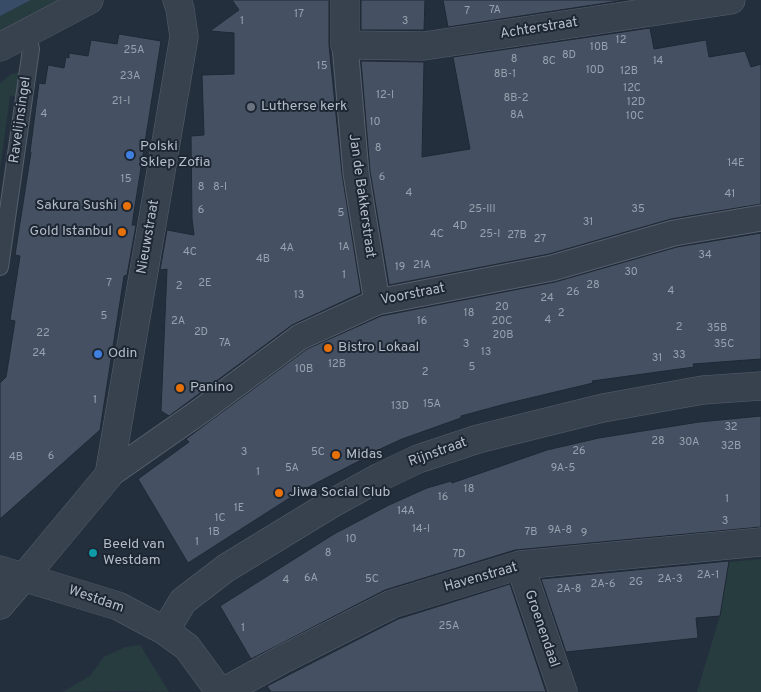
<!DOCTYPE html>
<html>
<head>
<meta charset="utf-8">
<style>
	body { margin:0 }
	canvas { display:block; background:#242f3e }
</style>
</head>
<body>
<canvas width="761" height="692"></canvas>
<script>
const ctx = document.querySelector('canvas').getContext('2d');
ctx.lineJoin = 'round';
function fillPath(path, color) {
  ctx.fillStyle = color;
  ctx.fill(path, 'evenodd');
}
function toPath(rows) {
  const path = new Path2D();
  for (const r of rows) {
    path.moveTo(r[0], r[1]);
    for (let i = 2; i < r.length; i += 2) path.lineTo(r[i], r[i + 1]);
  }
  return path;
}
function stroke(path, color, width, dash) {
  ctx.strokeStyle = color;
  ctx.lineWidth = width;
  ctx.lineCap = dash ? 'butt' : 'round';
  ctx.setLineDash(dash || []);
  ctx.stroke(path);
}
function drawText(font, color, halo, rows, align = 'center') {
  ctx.font = font + ' Overpass,sans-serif';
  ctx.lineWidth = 4;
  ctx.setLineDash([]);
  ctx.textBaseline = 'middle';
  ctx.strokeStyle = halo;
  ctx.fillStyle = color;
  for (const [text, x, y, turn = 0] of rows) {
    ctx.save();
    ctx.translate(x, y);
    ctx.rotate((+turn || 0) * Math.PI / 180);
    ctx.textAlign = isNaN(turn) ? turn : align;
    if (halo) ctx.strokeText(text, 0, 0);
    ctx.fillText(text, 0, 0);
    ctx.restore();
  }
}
fillPath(toPath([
	[31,0,58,0,0,30,0,16],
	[23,69,19,97,10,96,0,169,0,83,13,73,15,74],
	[761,559,761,692,697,692,720,616,729,562],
	[140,645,169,692,123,691,63,692,90,676,104,657,125,647]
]), '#263c3f');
fillPath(toPath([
	[0,0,31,0,0,16]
]), '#394c67');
const building = toPath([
	[232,0,329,0,329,45,342,174,361,293,292,325,169,416,161,411,167,269,160,270,167,230,194,235,192,219,191,136,204,135,202,75,234,74,234,33,210,31,239,10,232,0],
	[361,0,425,0,424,30,361,30,361,0],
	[443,0,626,0,448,27,443,0],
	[650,28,654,49,706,40,709,57,745,51,751,67,761,64,761,204,671,219,549,254,389,285,370,171,361,61,424,62,422,157,470,149,453,57,650,28],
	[119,34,161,41,132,225,136,225,127,275,124,276,100,430,0,519,0,383,6,377,15,321,10,320,20,256,15,255,31,152,30,152,39,83,45,84,48,65,64,68,66,57,69,58,69,53,88,56,91,40,117,44,119,34],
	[761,233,761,359,693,364,694,367,592,381,593,383,509,403,461,416,461,418,402,439,363,457,363,459,299,492,188,563,138,479,189,442,186,439,307,349,381,316,555,282,677,247,761,233],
	[761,416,761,527,515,550,385,590,251,659,220,606,334,534,389,505,427,488,451,481,452,483,547,450,599,438,699,422,761,416],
	[729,561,720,616,696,618,698,638,566,652,541,579,729,561],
	[510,584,546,692,271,692,267,686,398,619,510,584]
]);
fillPath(building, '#455162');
stroke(building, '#1f2835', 1);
const service = toPath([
	[0,267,31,49,27,32]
]);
const pedestrian = toPath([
	[345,45,356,173,377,302],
	[109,475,202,410,300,337,377,302,552,268,674,233,761,218]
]);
const minor = toPath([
	[345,0,345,45,424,46,731,0],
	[520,565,563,692],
	[24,577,109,475,184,37,180,9,177,0],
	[165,631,183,601,226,568,331,504,380,477,418,459,478,439,603,408,703,390,761,386],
	[223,692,283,659,392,604,520,565,761,542]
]);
const tertiary = toPath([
	[0,47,89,0],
	[0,570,118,606,165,631,187,647,220,692],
	[0,605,24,577]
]);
stroke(service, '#565f6c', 18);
stroke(pedestrian, '#565f6c', 27);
stroke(minor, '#565f6c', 29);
stroke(tertiary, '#565f6c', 29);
stroke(service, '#38414e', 16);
stroke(pedestrian, '#38414e', 25);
stroke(minor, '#38414e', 28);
stroke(tertiary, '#38414e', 28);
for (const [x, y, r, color] of [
	[251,107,5,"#6b7280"],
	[130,155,5,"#3f7fe0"],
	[127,206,5,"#e8710a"],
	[122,232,5,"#e8710a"],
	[328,348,5,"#e8710a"],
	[98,354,5,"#3f7fe0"],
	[180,388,5,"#e8710a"],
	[336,455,5,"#e8710a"],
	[279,493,5,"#e8710a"],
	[93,553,5,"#0f9aa8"]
]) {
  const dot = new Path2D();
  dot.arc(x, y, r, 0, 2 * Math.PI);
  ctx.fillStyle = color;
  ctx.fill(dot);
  stroke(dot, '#1d2633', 2);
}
drawText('11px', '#98a1af', null, [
	["7A",495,11],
	["7",467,12],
	["17",299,15],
	["1",242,22],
	["3",405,22],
	["12",621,41],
	["10B",599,48],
	["25A",134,51],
	["8D",569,56],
	["8",514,60],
	["8C",549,62],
	["14",658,62],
	["15",322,67],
	["10D",595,71],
	["12B",629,72],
	["8B-1",505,75],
	["23A",130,77],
	["12C",632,89],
	["12-I",385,96],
	["8B-2",516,99],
	["21-I",121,102],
	["12D",636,103],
	["4",44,115],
	["8A",517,116],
	["10C",635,117],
	["10",375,123],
	["8",378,149],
	["14E",736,164],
	["6",382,178],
	["15",126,180],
	["8",201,188],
	["8-I",220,188],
	["4",409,194],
	["41",730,195],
	["25-III",482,210],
	["35",638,210],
	["6",201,211],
	["5",341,214],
	["31",588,223],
	["4D",460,227],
	["4C",437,235],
	["25-I",490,235],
	["27B",517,236],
	["27",540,240],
	["1A",344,248],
	["4A",287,249],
	["4C",190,253],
	["34",705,256],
	["4B",263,260],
	["21A",422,266],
	["19",400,268],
	["30",631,273],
	["1",344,276],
	["7",109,284],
	["2E",205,284],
	["28",593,286],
	["2",179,287],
	["4",671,292],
	["26",573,293],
	["13",299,296],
	["24",547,299],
	["20",502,308],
	["18",469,314],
	["2",561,314],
	["5",104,317],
	["4",548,321],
	["2A",178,322],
	["16",422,322],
	["20C",502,322],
	["2",679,328],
	["35B",717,329],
	["2D",201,333],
	["22",43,334],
	["20B",503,336],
	["7A",225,344],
	["3",466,345],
	["35C",724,345],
	["13",486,353],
	["24",39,354],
	["33",679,356],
	["31",657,359],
	["12B",337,365],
	["5",472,368],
	["10B",304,370],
	["2",425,373],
	["1",95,401],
	["15A",432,405],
	["13D",400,407],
	["32",731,428],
	["28",658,442],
	["30A",689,443],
	["32B",731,447],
	["26",579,452],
	["3",244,453],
	["5C",318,453],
	["6",51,457],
	["4B",16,458],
	["5A",292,469],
	["9A-5",563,469],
	["1",258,473],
	["18",469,490],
	["16",443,498],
	["1",727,500],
	["1E",239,509],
	["14A",406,512],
	["1C",220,519],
	["3",725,522],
	["14-I",421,530],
	["9A-8",560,531],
	["1B",214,533],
	["7B",531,533],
	["9",584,534],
	["10",351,540],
	["1",197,543],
	["8",328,554],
	["7D",459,555],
	["2A-1",708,576],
	["6A",311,579],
	["5C",372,580],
	["2A-3",670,580],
	["4",286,581],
	["2G",636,583],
	["2A-6",603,585],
	["2A-8",569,590],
	["25A",449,627],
	["1",243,629]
]);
drawText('14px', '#b4bcc9', '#1d2633', [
	["Achterstraat",539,29,-9],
	["Ravelijnsingel",21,120,-82],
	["Jan de Bakkerstraat",361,196,82],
	["Nieuwstraat",149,237,-80],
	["Voorstraat",413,295,-11],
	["Rijnstraat",438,453,-20],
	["Havenstraat",481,578,-16],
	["Westdam",96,600,19],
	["Groenendaal",541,629,71]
]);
drawText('14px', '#b4bcc9', '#1d2633', [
	["Lutherse kerk",261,107],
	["Polski",140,147],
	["Sklep Zofia",140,163],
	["Sakura Sushi",117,206,"right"],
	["Gold Istanbul",112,232,"right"],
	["Bistro Lokaal",338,348],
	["Odin",108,354],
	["Panino",190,388],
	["Midas",346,455],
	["Jiwa Social Club",289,493],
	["Beeld van",103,545],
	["Westdam",103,561]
], 'left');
</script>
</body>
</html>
